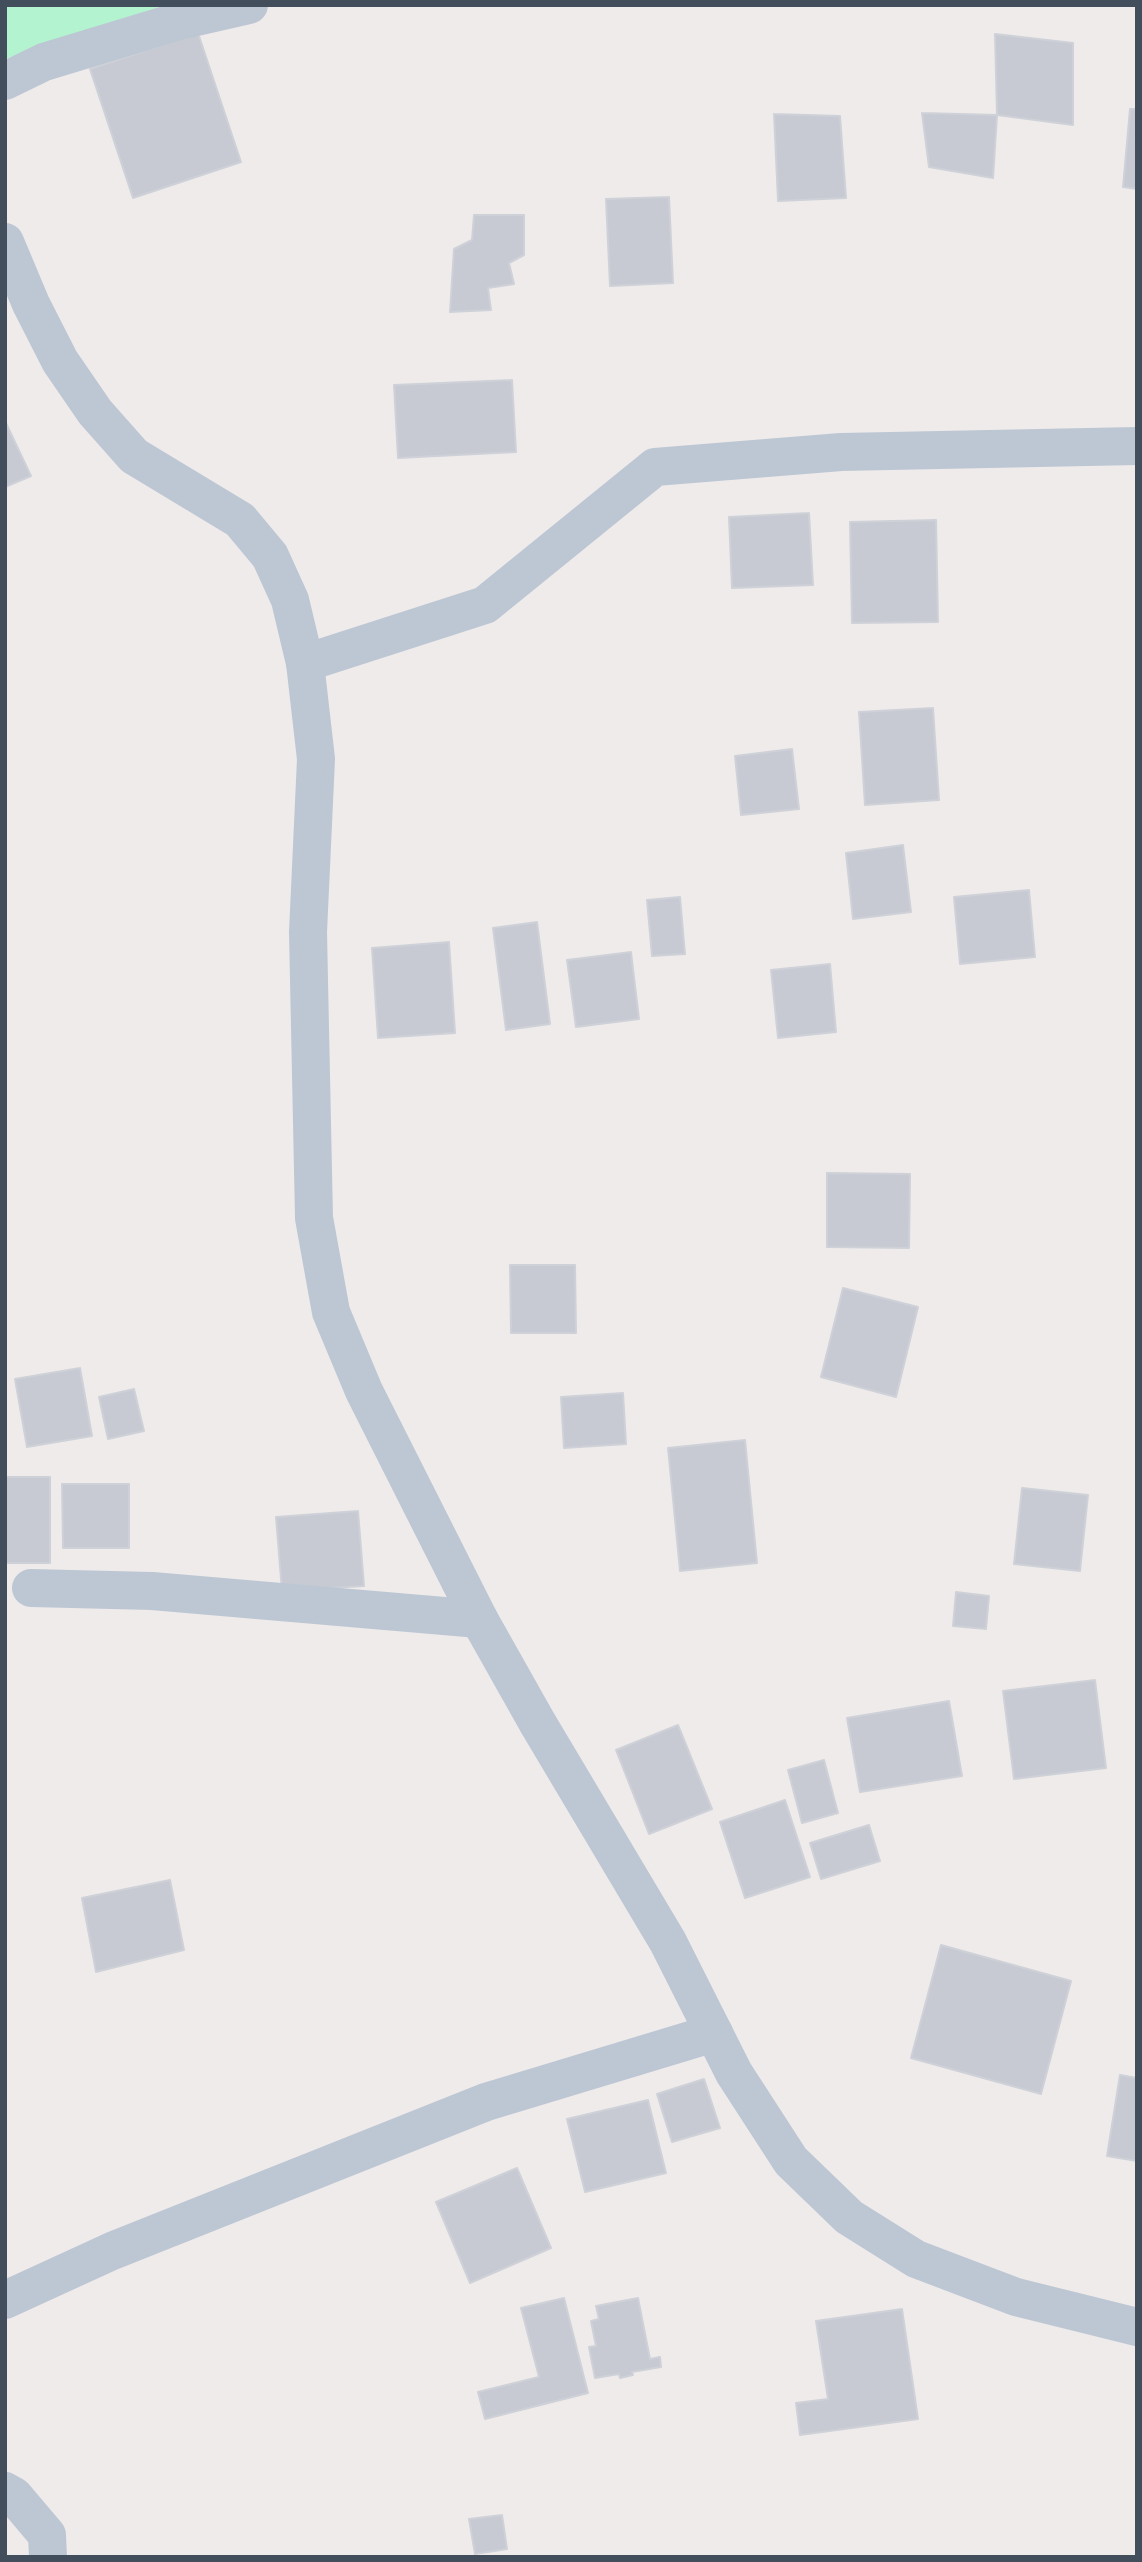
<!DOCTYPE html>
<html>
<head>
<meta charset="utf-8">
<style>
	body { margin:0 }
	#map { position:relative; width:1142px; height:2562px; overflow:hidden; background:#efebeb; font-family:Rubik,sans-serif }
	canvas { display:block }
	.frame { position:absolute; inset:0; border:7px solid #424e5b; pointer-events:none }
</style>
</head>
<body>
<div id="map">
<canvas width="1142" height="2562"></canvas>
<div class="frame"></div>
</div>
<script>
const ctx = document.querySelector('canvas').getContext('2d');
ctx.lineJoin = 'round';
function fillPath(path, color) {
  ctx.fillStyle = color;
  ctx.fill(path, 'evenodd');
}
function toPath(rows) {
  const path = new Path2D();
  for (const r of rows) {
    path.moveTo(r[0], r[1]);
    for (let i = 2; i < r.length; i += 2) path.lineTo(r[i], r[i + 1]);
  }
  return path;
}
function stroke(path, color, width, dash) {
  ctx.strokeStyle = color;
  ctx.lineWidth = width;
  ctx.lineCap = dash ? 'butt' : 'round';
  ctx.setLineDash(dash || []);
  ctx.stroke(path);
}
fillPath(toPath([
	[5,5,165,5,5,59]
]), '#b3f3cf');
const building = toPath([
	[198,33,241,162,133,198,90,69,198,33],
	[995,34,1073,43,1073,125,997,115,995,34],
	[1130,109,1137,109,1137,189,1123,187,1130,109],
	[922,113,997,115,993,178,929,167,922,113],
	[774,114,840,116,846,198,778,201,774,114],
	[669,197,673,283,610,286,606,199,669,197],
	[474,215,524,215,524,255,509,263,514,284,488,288,491,310,450,312,454,249,472,240,474,215],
	[512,380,516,452,398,458,394,385,512,380],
	[5,421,31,476,5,487,5,421],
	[809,513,813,585,732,588,729,517,809,513],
	[936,520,938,622,852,623,850,522,936,520],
	[933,708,939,800,865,805,859,712,933,708],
	[792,749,799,809,741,815,735,756,792,749],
	[903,845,911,912,853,919,846,853,903,845],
	[1029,890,1035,957,960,964,954,897,1029,890],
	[680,897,685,954,652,956,647,900,680,897],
	[537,922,550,1024,506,1030,493,928,537,922],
	[449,942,455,1033,378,1038,372,948,449,942],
	[631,952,639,1019,576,1027,567,960,631,952],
	[830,964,836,1032,778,1038,771,970,830,964],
	[827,1173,910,1174,909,1248,827,1247,827,1173],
	[510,1265,575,1265,576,1333,511,1333,510,1265],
	[843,1288,918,1307,896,1397,821,1377,843,1288],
	[80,1368,92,1436,27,1447,15,1379,80,1368],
	[134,1389,144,1431,108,1439,99,1397,134,1389],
	[623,1393,626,1444,564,1448,561,1397,623,1393],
	[745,1440,757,1563,680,1571,668,1448,745,1440],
	[5,1477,50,1477,50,1563,5,1563,5,1477],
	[62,1484,129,1484,129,1548,63,1548,62,1484],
	[1022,1488,1088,1495,1080,1571,1014,1564,1022,1488],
	[358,1511,364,1586,282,1591,276,1517,358,1511],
	[956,1592,989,1596,986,1629,953,1626,956,1592],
	[1095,1680,1106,1768,1014,1779,1003,1691,1095,1680],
	[949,1701,962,1776,860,1792,847,1718,949,1701],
	[678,1725,712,1809,649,1834,616,1750,678,1725],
	[824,1760,838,1813,802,1823,788,1770,824,1760],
	[785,1800,810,1877,745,1898,720,1822,785,1800],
	[869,1825,880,1861,821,1879,810,1843,869,1825],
	[170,1880,184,1950,96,1972,82,1898,170,1880],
	[941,1945,1071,1981,1041,2094,911,2058,941,1945],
	[1120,2075,1137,2078,1137,2161,1107,2156,1120,2075],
	[704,2079,720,2128,672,2142,657,2094,704,2079],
	[648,2100,666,2173,585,2192,567,2119,648,2100],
	[517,2168,551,2248,470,2283,436,2202,517,2168],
	[564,2298,588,2393,485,2419,478,2392,539,2377,521,2308,564,2298],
	[638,2298,650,2359,660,2357,661,2367,632,2372,633,2375,620,2378,619,2374,595,2378,589,2347,596,2346,591,2321,599,2319,596,2306,638,2298],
	[902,2309,918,2419,800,2435,796,2403,828,2399,816,2321,902,2309],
	[502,2515,507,2549,475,2554,469,2519,502,2515]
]);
fillPath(building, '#c7cad2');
stroke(building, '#cfd1d8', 2);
stroke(toPath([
	[305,663,485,605,655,467,841,452,1137,446],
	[31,1588,152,1591,479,1619],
	[5,2300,112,2251,486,2102,714,2033],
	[5,2491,14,2496,47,2535,48,2557]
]), '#bdc7d3', 38);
stroke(toPath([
	[5,81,44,62,179,21,249,5],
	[5,242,31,304,60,361,95,412,134,456,240,520,270,556,290,600,305,663,316,759,308,932,314,1218,331,1312,364,1391,479,1619,537,1722,668,1942,734,2073,791,2161,849,2217,916,2259,1016,2297,1137,2327]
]), '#bdc7d3', 38);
</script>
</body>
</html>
